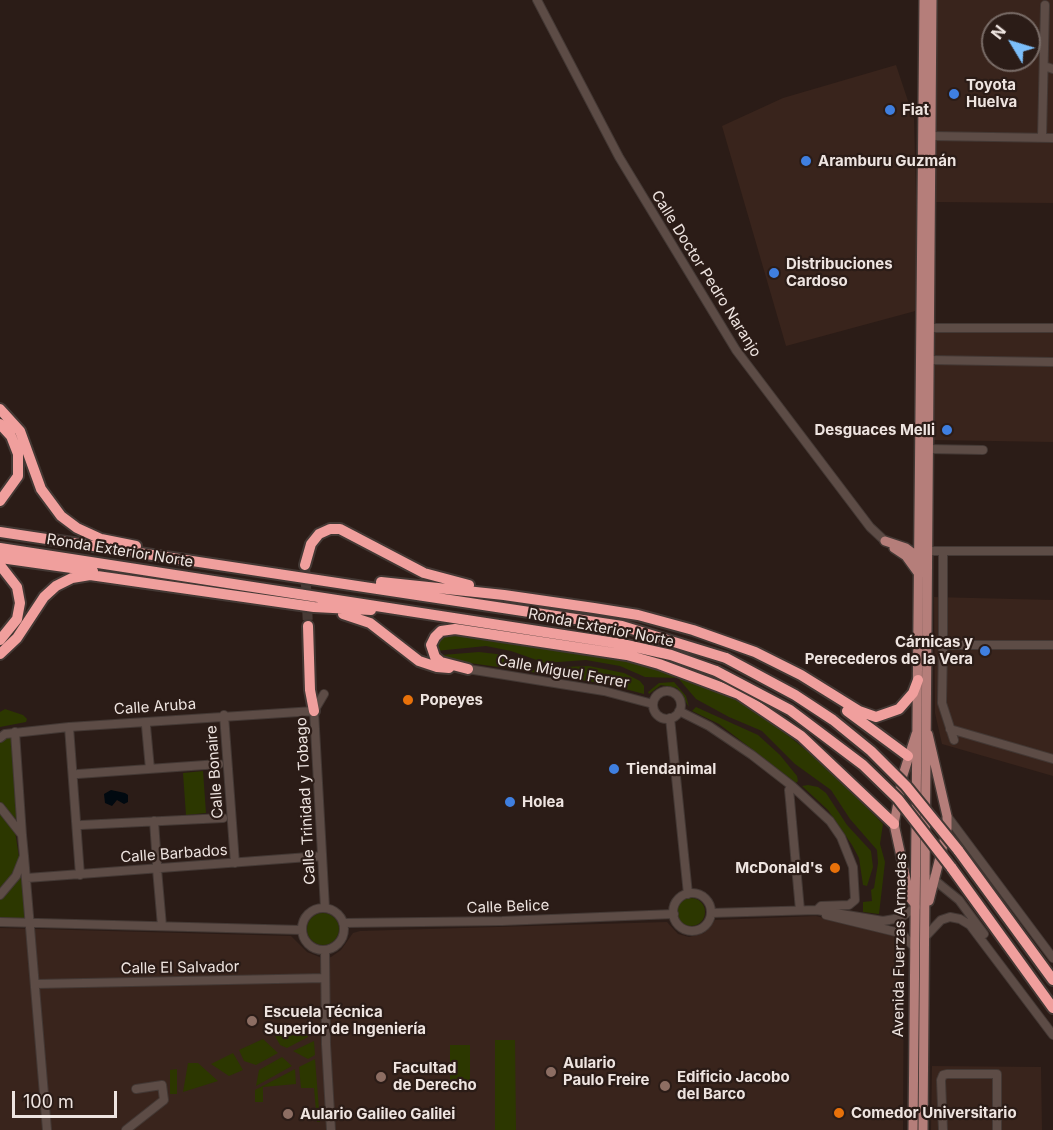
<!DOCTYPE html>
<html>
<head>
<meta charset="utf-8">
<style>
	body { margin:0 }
	#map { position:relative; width:1053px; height:1130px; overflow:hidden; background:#2b1c17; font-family:Inter,sans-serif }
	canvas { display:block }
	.north { position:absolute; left:981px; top:12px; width:60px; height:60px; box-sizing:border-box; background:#2b1c17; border:2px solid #796c67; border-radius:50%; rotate:308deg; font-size:16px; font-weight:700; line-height:24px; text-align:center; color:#eee4e0 }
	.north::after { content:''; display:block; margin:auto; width:21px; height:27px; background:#7cbef9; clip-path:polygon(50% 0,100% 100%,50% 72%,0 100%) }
	.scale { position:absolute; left:12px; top:1091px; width:105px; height:27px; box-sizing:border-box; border:3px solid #eee4e0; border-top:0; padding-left:8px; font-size:18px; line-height:21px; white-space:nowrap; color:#eee4e0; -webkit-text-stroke:4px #2b1c17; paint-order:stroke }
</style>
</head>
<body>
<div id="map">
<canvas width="1053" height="1130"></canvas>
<div class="north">N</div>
<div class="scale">100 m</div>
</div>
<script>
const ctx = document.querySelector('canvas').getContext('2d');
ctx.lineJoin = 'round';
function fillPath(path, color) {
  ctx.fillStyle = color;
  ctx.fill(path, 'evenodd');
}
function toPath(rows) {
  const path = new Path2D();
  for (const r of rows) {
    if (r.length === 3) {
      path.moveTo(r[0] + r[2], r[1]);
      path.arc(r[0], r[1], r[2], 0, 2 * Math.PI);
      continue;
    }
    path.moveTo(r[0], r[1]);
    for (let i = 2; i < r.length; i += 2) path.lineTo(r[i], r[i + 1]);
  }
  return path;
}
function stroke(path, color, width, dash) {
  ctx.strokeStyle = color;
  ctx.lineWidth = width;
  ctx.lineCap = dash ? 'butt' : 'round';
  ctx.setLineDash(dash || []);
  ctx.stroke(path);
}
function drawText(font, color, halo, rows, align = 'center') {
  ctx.font = font + ' Inter,sans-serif';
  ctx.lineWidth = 4.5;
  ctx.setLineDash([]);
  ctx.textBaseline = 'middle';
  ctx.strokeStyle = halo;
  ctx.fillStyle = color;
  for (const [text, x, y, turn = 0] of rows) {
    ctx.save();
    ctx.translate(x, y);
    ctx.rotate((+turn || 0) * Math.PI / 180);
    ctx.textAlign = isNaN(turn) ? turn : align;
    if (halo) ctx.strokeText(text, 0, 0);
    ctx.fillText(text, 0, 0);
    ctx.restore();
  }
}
fillPath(toPath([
	[935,0,1053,0,1053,203,934,202],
	[993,24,1029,24,1029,60,993,60],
	[896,65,914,119,919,310,786,346,722,126,783,98],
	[934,331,1053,332,1053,442,932,440],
	[934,597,1053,600,1053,776,942,744,935,713],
	[816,916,892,935,901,938,904,943,903,1130,0,1130,0,928,291,936,307,952,322,958,331,957,341,950,353,933,360,931,667,922,678,934,689,937,704,933,715,920],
	[932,1066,1041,1067,1042,1130,931,1130]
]), '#39241c');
fillPath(toPath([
	[453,633,534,643,640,662,710,686,763,715,828,768,883,824,880,844,885,862,879,914,863,912,863,902,872,901,871,890,874,888,878,863,877,850,850,819,831,790,795,764,762,731,729,717,696,699,678,678,645,677,620,666,586,660,545,663,511,651,486,646,436,651,437,640],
	[479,652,505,655,519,661,527,671,455,661,442,655],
	[589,666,624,673,640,681,644,686,644,694,606,684,531,672,536,668],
	[674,682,686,696,689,707,677,688,661,685,649,694,648,692,659,683],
	[696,707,758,735,780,755,797,776,798,781,796,783,719,724,692,711],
	[5,709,23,715,27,719,26,722,0,727,0,712],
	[13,735,18,821,0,803,0,741],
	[203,771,206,813,186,815,183,773],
	[808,785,818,787,826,793,847,825,871,851,873,867,867,886,863,885,859,858,852,845,828,810,802,786],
	[0,812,15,831,19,857,14,872,0,891],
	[23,874,27,918,0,918,0,900],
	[691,912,14],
	[323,929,16],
	[280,1031,308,1031,308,1037,287,1048,280,1045,274,1034],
	[263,1039,278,1053,256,1065,244,1061,239,1050],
	[495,1040,515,1040,516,1130,495,1130],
	[314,1041,315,1055,308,1059,293,1051],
	[450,1045,470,1045,470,1086,450,1085],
	[233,1053,243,1070,229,1076,211,1064],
	[282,1057,292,1066,256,1086,259,1070],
	[315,1059,320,1122,317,1122,314,1088,301,1088,299,1067],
	[188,1063,198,1063,218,1081,183,1092],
	[177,1069,177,1094,170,1094,170,1070],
	[295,1069,296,1084,263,1087,263,1102,255,1102,255,1090]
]), '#2c3700');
fillPath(toPath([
	[111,790,125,793,128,795,128,802,124,804,117,800,112,806,105,803,104,794]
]), '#010910');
stroke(toPath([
	[305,565,308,626]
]), '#483a35', 10, [10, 5]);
const minor = toPath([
	[537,0,619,157,736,350,870,527,885,541],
	[1044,66,1053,69],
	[931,136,1053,138],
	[1042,138,1045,5],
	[929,328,1053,328],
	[929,360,1053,362],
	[928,449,983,450],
	[927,551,1053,551],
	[943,645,943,551],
	[468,669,604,691,653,704],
	[667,705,14],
	[324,694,314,711,325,908],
	[679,711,709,726,752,755,792,786,830,821,841,837,853,867,855,900,849,905,821,906,817,910],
	[224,715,235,863],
	[670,718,688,894],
	[146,726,150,769],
	[69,727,80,875],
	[950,729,1053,759],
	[15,732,22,835],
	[0,738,5,734,69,727,314,711],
	[954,740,942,703,943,645,1053,645],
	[78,774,219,764],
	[792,786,789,790,790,800,800,910],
	[0,807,22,835,24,856,16,876,0,895],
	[947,816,1053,958],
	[154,821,157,864],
	[81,825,223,818],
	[24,856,47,1130],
	[157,869,162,926],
	[27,878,322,856],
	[932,878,959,900,984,934],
	[692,912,19],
	[323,929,21],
	[711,913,817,910,883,921,900,918,916,907],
	[826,915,896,932,904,936,915,948],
	[0,922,302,930],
	[343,923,502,921,674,914],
	[926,936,941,920,950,917,960,919,970,925,1053,1035],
	[325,951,326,1044,331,1130],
	[36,984,325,978],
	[126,1130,164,1100,162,1085,136,1089],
	[943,1130,941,1080,943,1075,947,1074,997,1074,997,1130]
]);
const major = toPath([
	[885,541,906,548,922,560],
	[894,548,906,556,919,574],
	[928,734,947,816,947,829,929,901],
	[914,903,910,898,894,824,903,775,916,734],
	[913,1130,924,0],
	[923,1130,932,0]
]);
const highway = toPath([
	[0,409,20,431,41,489,61,516,77,528,101,539,136,546],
	[0,424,11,436,18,454,18,476,0,501],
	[0,532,622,626,726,658],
	[0,548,622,644,671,655,716,671],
	[0,558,93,571],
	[0,565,17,587,20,603,17,619,0,640],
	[305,565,311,544,319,534,330,529,340,529,424,573,469,585],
	[381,582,504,595,594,608,638,615,693,630,755,652,801,675,859,711,876,717,899,709,913,693,918,680],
	[343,614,370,623,419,661,437,667,449,668],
	[308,626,310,690,314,711],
	[0,654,17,638,44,597,56,586,72,578,90,575,314,607,371,610],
	[468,669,441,662,435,657,431,645,435,637,441,631,455,629,627,655,659,664,739,694],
	[733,690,801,736,894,824],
	[847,711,908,756],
	[958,850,1053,980],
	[951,867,1053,1008]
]);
stroke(minor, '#433834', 10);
stroke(major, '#433834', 12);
stroke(highway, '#433834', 14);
stroke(minor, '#5d4c46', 8);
stroke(major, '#b57e7a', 9);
stroke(highway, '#f09f9d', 10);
const highwayBridge = toPath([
	[726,658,795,695,833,720,871,751,906,786,958,850],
	[716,671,790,710,863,765,898,799,951,867]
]);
stroke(highwayBridge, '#433834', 14, []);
stroke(highwayBridge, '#f09f9d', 10);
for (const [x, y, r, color] of [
	[954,94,6,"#3f7fe0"],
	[890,110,6,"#3f7fe0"],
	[806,161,6,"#3f7fe0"],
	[774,273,6,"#3f7fe0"],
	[947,430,6,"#3f7fe0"],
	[985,651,6,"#3f7fe0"],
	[408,700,6,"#e8710a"],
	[614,769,6,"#3f7fe0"],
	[510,802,6,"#3f7fe0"],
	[835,868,6,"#e8710a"],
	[252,1021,6,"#8d6e63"],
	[551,1072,6,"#8d6e63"],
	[381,1077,6,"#8d6e63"],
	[665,1086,6,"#8d6e63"],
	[839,1113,6,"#e8710a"],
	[288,1114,6,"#8d6e63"]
]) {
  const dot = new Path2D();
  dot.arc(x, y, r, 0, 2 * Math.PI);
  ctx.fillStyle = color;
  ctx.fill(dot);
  stroke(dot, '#2b1c17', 2);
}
drawText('bold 15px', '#eee4e0', '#2b1c17', [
	["Toyota",966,85],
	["Huelva",966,102],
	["Fiat",902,110],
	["Aramburu Guzmán",818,161],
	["Distribuciones",786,264],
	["Cardoso",786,281],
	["Desguaces Melli",935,430,"right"],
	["Cárnicas y",973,642,"right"],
	["Perecederos de la Vera",973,659,"right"],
	["Popeyes",420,700],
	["Tiendanimal",626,769],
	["Holea",522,802],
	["McDonald's",823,868,"right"],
	["Escuela Técnica",264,1012],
	["Superior de Ingeniería",264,1029],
	["Aulario",563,1063],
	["Paulo Freire",563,1080],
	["Facultad",393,1068],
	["de Derecho",393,1085],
	["Edificio Jacobo",677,1077],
	["del Barco",677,1094],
	["Comedor Universitario",851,1113],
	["Aulario Galileo Galilei",300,1114]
], 'left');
drawText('15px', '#eee4e0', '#2b1c17', [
	["Calle Doctor Pedro Naranjo",706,274,58],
	["Ronda Exterior Norte",120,551,9],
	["Ronda Exterior Norte",601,628,11],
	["Calle Miguel Ferrer",563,672,10],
	["Calle Aruba",155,707,-4],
	["Calle Bonaire",215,772,-94],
	["Calle Trinidad y Tobago",306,801,-93],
	["Calle Barbados",174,854,-4],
	["Calle Belice",508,907,-2],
	["Avenida Fuerzas Armadas",900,945,-89],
	["Calle El Salvador",180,968,-1]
]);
</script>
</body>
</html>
